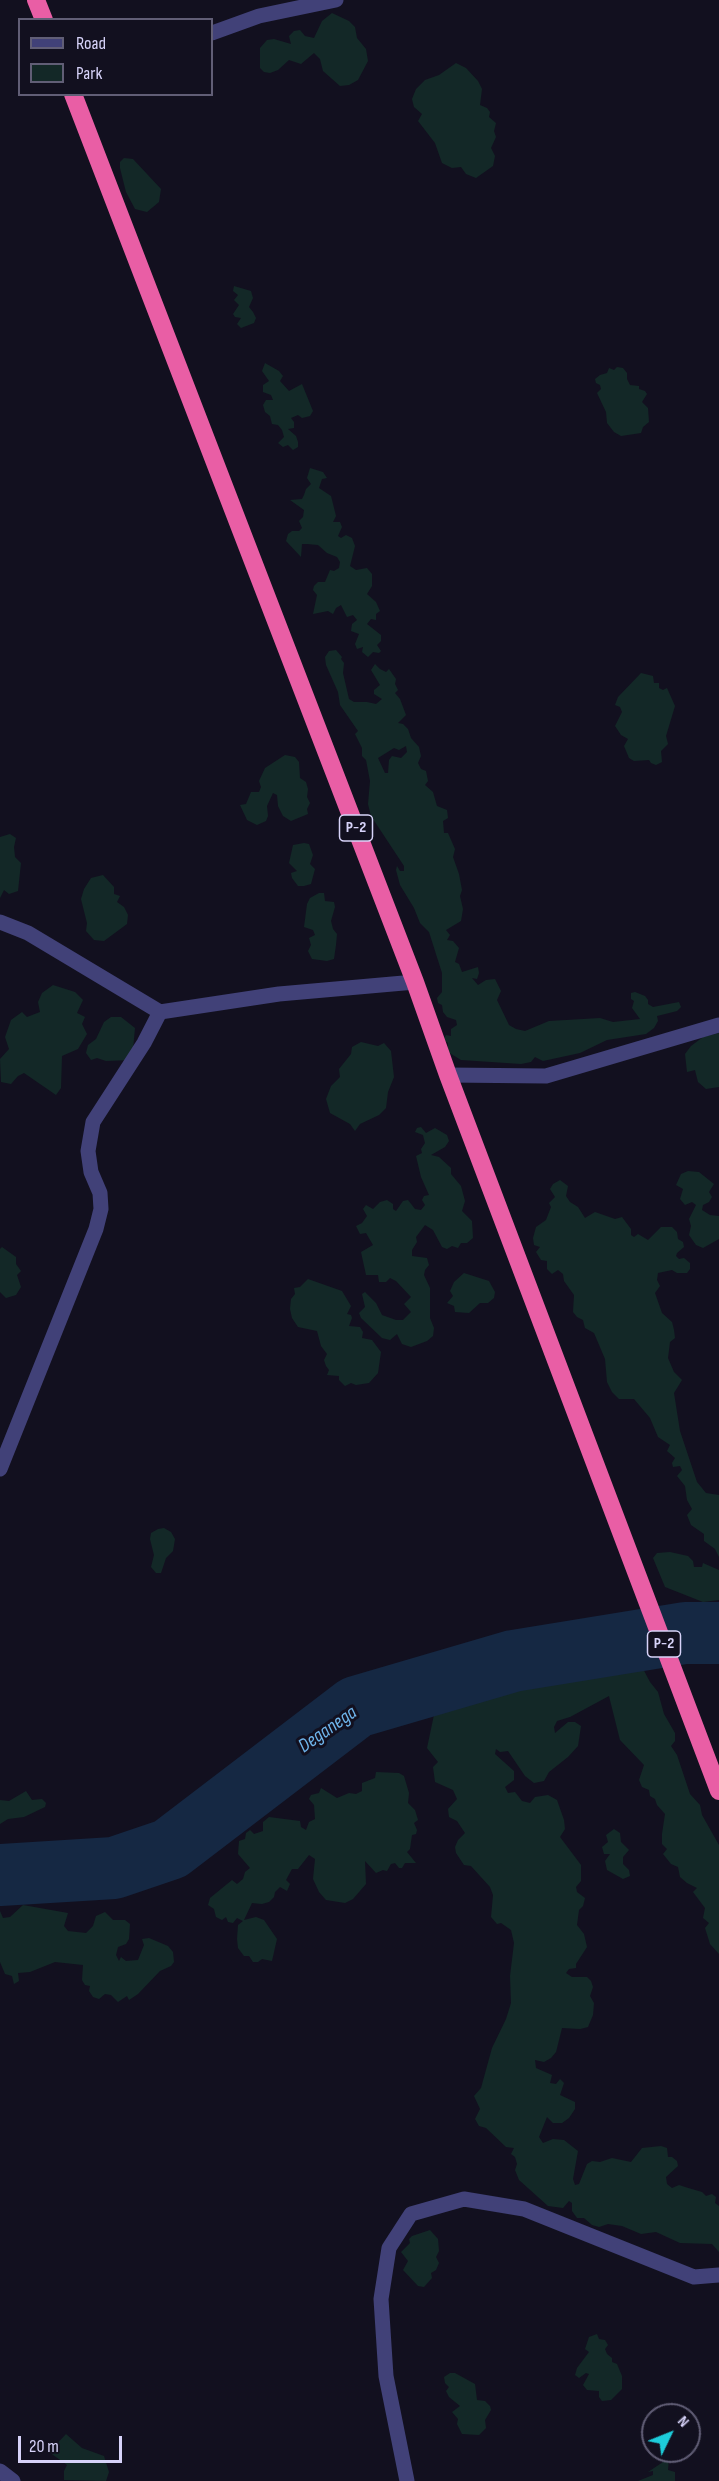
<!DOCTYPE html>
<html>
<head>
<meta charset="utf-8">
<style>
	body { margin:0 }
	#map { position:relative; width:719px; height:2481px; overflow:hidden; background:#12101f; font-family:"Sofia Sans Condensed",sans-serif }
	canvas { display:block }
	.legend { position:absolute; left:18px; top:18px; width:195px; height:78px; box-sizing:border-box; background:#12101f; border:2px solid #615e76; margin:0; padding:8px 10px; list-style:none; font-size:18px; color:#d7d3f9 }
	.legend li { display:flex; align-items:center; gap:12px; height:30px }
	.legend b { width:30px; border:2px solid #615e76 }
	.north { position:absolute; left:641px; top:2403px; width:60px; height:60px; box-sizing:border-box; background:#12101f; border:2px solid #615e76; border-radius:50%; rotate:47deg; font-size:16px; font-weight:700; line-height:24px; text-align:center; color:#d7d3f9 }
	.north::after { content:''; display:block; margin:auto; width:21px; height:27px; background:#1dcddb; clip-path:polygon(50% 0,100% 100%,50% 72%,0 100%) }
	.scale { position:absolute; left:18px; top:2436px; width:104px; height:27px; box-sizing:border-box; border:3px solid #d7d3f9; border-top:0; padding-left:8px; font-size:18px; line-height:21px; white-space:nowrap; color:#d7d3f9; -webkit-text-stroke:4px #12101f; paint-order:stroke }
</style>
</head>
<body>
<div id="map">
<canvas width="719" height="2481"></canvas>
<ul class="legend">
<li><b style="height:8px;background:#414178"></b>Road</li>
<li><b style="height:16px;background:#132827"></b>Park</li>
</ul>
<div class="north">N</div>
<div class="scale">20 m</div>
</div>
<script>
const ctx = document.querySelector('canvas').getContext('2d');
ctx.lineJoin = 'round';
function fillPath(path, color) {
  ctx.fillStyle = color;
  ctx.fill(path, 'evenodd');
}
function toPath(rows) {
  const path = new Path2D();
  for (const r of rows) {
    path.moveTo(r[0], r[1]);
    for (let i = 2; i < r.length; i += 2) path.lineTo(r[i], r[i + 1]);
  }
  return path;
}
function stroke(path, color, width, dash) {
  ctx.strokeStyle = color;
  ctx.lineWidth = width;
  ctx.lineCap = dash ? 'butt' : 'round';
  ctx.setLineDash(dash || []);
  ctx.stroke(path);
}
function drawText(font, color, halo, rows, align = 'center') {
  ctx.font = font + ' "Sofia Sans Condensed",sans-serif';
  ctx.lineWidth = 6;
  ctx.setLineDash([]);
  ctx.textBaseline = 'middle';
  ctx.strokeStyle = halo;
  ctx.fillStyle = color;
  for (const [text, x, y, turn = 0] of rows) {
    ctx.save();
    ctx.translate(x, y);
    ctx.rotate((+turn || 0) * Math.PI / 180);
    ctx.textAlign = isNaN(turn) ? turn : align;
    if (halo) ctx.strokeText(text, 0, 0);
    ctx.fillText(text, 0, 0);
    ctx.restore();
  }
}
fillPath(toPath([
	[332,13,349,21,355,27,357,38,366,49,368,61,358,80,349,85,340,86,323,71,320,59,314,53,301,64,289,60,278,70,270,73,264,72,260,68,260,48,267,40,274,39,291,44,289,36,294,31,300,30,305,36,314,38,322,21],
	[456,63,466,68,478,81,482,89,480,105,487,108,490,112,489,117,496,123,494,131,496,137,491,148,495,156,493,166,476,178,466,174,461,167,452,168,442,163,435,143,418,121,422,114,414,107,412,99,416,89,425,80,439,75],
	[124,158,133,159,161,189,159,202,147,212,135,209,126,192,120,168,120,162],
	[234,286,251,291,253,298,249,307,253,312,256,318,254,323,241,328,237,324,241,318,235,317,233,314,239,305,234,300,238,295,233,291],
	[265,363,279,371,283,376,280,381,289,391,302,384,313,411,310,416,302,418,298,415,291,418,294,422,294,428,288,429,296,436,298,442,298,447,293,450,288,445,283,447,278,443,284,437,282,430,278,425,272,424,270,416,265,412,263,405,266,400,273,400,271,395,263,392,263,385,269,381,262,371],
	[617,367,623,368,627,373,627,379,630,385,639,386,639,389,645,391,647,394,642,402,648,408,649,422,643,427,641,433,621,436,614,432,607,423,606,412,597,393,601,389,600,385,596,383,595,379,600,375,607,373,609,368,614,370],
	[310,468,323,472,327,478,322,479,319,488,331,496,336,516,333,522,340,522,342,527,338,536,341,538,346,535,352,538,355,546,350,566,356,570,367,568,372,574,372,586,367,594,376,602,380,611,376,614,376,620,371,619,367,624,381,635,381,641,377,645,381,651,379,653,373,652,368,657,362,652,363,647,357,649,355,644,359,634,351,631,352,624,357,620,353,615,347,617,341,605,336,608,333,614,328,611,313,614,317,595,313,590,314,586,318,582,325,582,330,570,334,571,339,568,340,562,337,557,327,553,318,545,307,544,302,544,301,557,286,541,288,534,292,531,299,531,302,528,299,521,303,517,304,510,290,500,302,499,304,495,306,489,311,484,307,478],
	[336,650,342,657,341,659,344,663,343,673,349,699,354,702,367,702,376,704,382,699,374,694,374,690,380,685,371,670,375,664,380,669,386,672,389,669,396,679,395,684,398,690,395,693,400,699,406,715,398,723,403,724,408,729,411,738,419,747,421,756,418,763,421,769,426,771,428,781,425,785,433,792,437,806,447,810,448,818,443,821,444,833,448,833,455,849,453,857,459,874,462,890,460,896,463,909,461,921,446,930,450,935,447,940,453,941,459,948,455,962,459,964,462,972,478,967,479,973,477,979,472,978,478,985,486,980,495,979,501,991,497,1000,509,1025,516,1029,525,1031,549,1021,600,1018,613,1022,640,1019,632,1008,634,1001,631,999,631,993,635,992,645,996,648,1000,648,1004,653,1007,679,1002,681,1007,677,1011,657,1016,658,1021,654,1028,646,1034,607,1040,580,1053,543,1061,535,1057,531,1062,521,1064,461,1060,448,1052,448,1043,443,1040,446,1035,451,1036,451,1029,457,1025,456,1020,447,1017,443,1012,442,1005,438,1003,437,998,442,992,442,973,429,932,420,923,414,908,400,885,396,870,397,866,400,871,404,871,404,866,371,816,368,804,370,781,366,760,362,756,362,748,355,734,358,731,340,705,338,692,326,665,325,657,329,651],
	[406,746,407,752,401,758,392,756,389,760,388,773,385,773,378,758,394,748,399,750],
	[641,673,653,676,654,683,659,683,659,688,663,690,667,688,675,706,666,736,668,744,661,751,662,762,656,765,651,763,649,760,634,761,629,758,624,746,628,739,621,735,615,726,622,712,620,707,615,705,618,697],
	[285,755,295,757,299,762,300,778,306,782,308,789,307,797,310,803,307,809,308,814,291,821,283,816,278,806,277,795,273,793,267,806,268,816,266,821,257,825,247,820,240,805,246,804,251,792,259,792,261,787,259,781,265,768],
	[10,834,16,838,14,847,15,857,21,863,18,891,9,894,4,890,0,898,0,837],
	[304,843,309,844,313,855,310,864,315,869,311,884,304,886,298,886,292,878,291,873,297,871,289,863,293,845],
	[103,875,114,887,114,894,120,896,117,902,124,907,128,915,127,924,104,941,94,940,86,931,87,923,81,899,84,889,91,878],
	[319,893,324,893,325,901,334,902,335,907,331,921,333,929,337,934,336,945,334,959,327,961,312,959,308,951,311,945,309,938,315,935,313,930,304,927,307,904,310,898],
	[53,985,75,992,83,1000,77,1013,85,1017,82,1024,87,1034,78,1049,62,1056,61,1088,56,1095,24,1073,18,1076,11,1084,1,1082,0,1059,9,1049,5,1037,11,1020,22,1012,27,1017,40,1012,38,1002,42,993],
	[111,1017,121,1017,135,1028,132,1060,106,1061,97,1058,91,1060,86,1053,88,1045,96,1039,104,1022],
	[719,1033,719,1087,706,1089,698,1082,695,1070,687,1072,685,1054,691,1046,703,1037],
	[361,1042,378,1046,384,1043,391,1051,394,1077,388,1092,386,1108,379,1115,360,1124,355,1131,350,1124,330,1113,326,1099,331,1086,340,1077,339,1069,351,1054,352,1047],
	[421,1127,426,1133,435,1128,447,1135,449,1141,445,1147,431,1155,439,1157,451,1168,451,1174,461,1186,465,1201,462,1211,472,1221,473,1238,467,1243,461,1243,458,1248,452,1246,447,1249,442,1247,433,1230,425,1225,416,1237,417,1242,412,1250,412,1256,427,1258,429,1265,425,1270,424,1275,430,1288,430,1318,434,1328,433,1336,427,1341,411,1347,402,1344,397,1334,390,1340,382,1338,361,1318,359,1313,365,1307,362,1294,365,1292,376,1303,382,1315,396,1320,403,1320,411,1312,404,1304,411,1297,396,1281,390,1278,386,1282,379,1282,378,1275,366,1275,361,1252,373,1245,366,1233,360,1234,356,1226,362,1223,367,1216,363,1209,366,1205,373,1209,380,1202,387,1200,393,1204,393,1209,396,1211,403,1201,408,1200,415,1209,421,1210,425,1205,422,1200,424,1196,429,1195,421,1177,416,1156,422,1153,421,1149,425,1143,423,1135,415,1132,417,1128],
	[688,1171,699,1172,714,1184,709,1192,712,1197,709,1202,703,1205,702,1210,710,1215,719,1216,719,1239,703,1248,696,1245,689,1235,691,1226,689,1219,696,1205,692,1202,685,1205,680,1199,683,1189,676,1185,681,1174],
	[560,1180,568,1186,566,1196,570,1202,578,1207,585,1218,595,1212,615,1219,622,1217,631,1229,631,1235,634,1237,638,1234,648,1240,661,1227,672,1227,677,1232,678,1239,683,1242,684,1247,677,1253,676,1256,679,1259,684,1258,690,1263,690,1269,687,1273,677,1273,672,1270,658,1273,657,1280,660,1286,655,1293,662,1313,672,1322,674,1330,675,1338,670,1342,668,1358,674,1372,682,1380,674,1393,680,1431,697,1482,706,1493,719,1495,719,1557,715,1549,704,1541,704,1534,691,1525,687,1515,692,1509,687,1500,685,1486,677,1476,682,1470,680,1466,673,1467,672,1463,675,1458,667,1451,670,1445,658,1437,650,1418,634,1399,619,1399,612,1392,607,1382,605,1359,594,1333,585,1328,583,1320,577,1317,573,1312,574,1295,564,1281,563,1274,558,1270,552,1274,547,1269,547,1261,541,1260,536,1252,540,1247,534,1245,533,1238,536,1227,546,1220,551,1207,549,1203,555,1197,550,1189,553,1184],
	[2,1247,16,1257,16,1264,21,1271,17,1275,21,1287,16,1295,6,1298,0,1292,0,1249],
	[464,1273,489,1281,495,1292,494,1298,488,1303,480,1303,469,1313,455,1312,454,1306,447,1303,453,1296,450,1291,454,1282],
	[308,1279,342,1291,351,1306,347,1314,351,1315,352,1318,349,1326,360,1327,363,1332,362,1338,372,1340,381,1352,378,1373,369,1383,356,1385,351,1383,345,1386,339,1380,339,1376,327,1375,329,1370,326,1366,324,1360,327,1354,321,1346,317,1331,298,1327,292,1318,290,1309,291,1299,295,1294,294,1288,300,1287],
	[164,1528,171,1532,175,1539,173,1551,166,1558,161,1573,156,1573,151,1567,154,1555,150,1539,151,1533,158,1529],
	[670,1552,688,1556,693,1561,694,1567,702,1567,703,1563,719,1570,719,1600,703,1602,665,1587,653,1558,657,1553],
	[636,1651,641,1653,641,1665,650,1682,658,1692,664,1714,675,1733,675,1741,671,1746,677,1755,690,1794,700,1805,702,1815,719,1845,719,1954,710,1944,705,1928,709,1923,703,1918,705,1908,693,1892,697,1888,687,1883,680,1877,678,1867,671,1864,663,1854,667,1849,662,1844,662,1834,665,1814,657,1805,655,1799,650,1796,649,1790,642,1787,639,1780,644,1765,620,1740,609,1696,570,1717,557,1721,554,1727,555,1733,568,1722,575,1722,581,1726,578,1746,568,1757,549,1772,544,1781,534,1783,525,1776,508,1751,500,1752,496,1749,495,1754,514,1771,514,1780,505,1787,508,1793,515,1792,522,1801,530,1803,535,1797,548,1795,557,1800,564,1820,565,1829,560,1837,581,1865,581,1881,576,1887,577,1892,585,1898,583,1906,579,1910,577,1925,584,1934,587,1947,576,1964,576,1968,569,1969,566,1973,572,1977,587,1977,591,1981,593,1987,590,1996,594,2003,593,2015,588,2027,580,2029,562,2028,556,2052,551,2058,544,2062,535,2060,536,2068,552,2075,550,2083,556,2084,560,2079,564,2083,560,2095,575,2102,575,2109,569,2118,562,2123,553,2123,547,2117,539,2137,543,2143,553,2139,564,2140,578,2151,573,2179,575,2185,579,2184,587,2164,592,2161,600,2162,612,2158,631,2162,642,2148,661,2146,667,2148,668,2157,672,2157,677,2161,678,2166,666,2177,667,2184,672,2188,679,2185,685,2187,702,2192,706,2196,712,2194,716,2197,715,2203,719,2206,719,2252,712,2244,680,2243,656,2232,641,2234,622,2226,608,2224,599,2227,592,2225,584,2218,577,2218,572,2211,572,2203,569,2201,563,2208,548,2206,519,2180,515,2170,517,2164,515,2157,511,2154,514,2148,506,2147,486,2128,479,2126,475,2119,480,2109,474,2096,481,2088,492,2048,506,2019,511,2003,510,1976,514,1943,511,1930,501,1923,497,1924,491,1917,493,1895,490,1887,471,1866,464,1865,456,1853,455,1847,458,1840,465,1833,457,1821,449,1817,448,1809,457,1799,453,1790,435,1782,433,1767,438,1762,427,1748,435,1710,440,1699,449,1696,465,1702,474,1699,479,1694,486,1697,489,1693,500,1692,525,1679,529,1673,540,1676,550,1669,560,1668,576,1661,597,1665,621,1663,629,1652],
	[376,1772,399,1773,404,1776,409,1793,408,1803,415,1810,418,1820,414,1823,417,1830,416,1834,412,1835,410,1849,407,1852,416,1863,405,1863,402,1868,399,1868,395,1863,391,1864,387,1871,383,1870,376,1873,365,1861,366,1884,353,1899,345,1903,326,1900,319,1892,313,1879,315,1859,309,1855,298,1869,292,1869,286,1880,290,1884,287,1891,280,1887,275,1892,274,1897,269,1902,262,1904,252,1903,244,1920,256,1917,264,1920,277,1939,272,1961,262,1959,258,1962,253,1962,249,1956,244,1956,238,1948,237,1939,238,1925,243,1921,237,1918,233,1923,228,1922,226,1917,222,1920,216,1917,214,1909,208,1905,210,1898,232,1880,237,1884,243,1879,245,1872,250,1868,238,1854,239,1841,245,1839,246,1833,250,1830,254,1834,263,1831,263,1822,269,1817,300,1821,301,1827,306,1830,309,1822,315,1819,314,1805,309,1799,311,1795,319,1793,321,1788,337,1798,349,1793,356,1794,362,1791,362,1783,375,1778],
	[26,1791,32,1800,42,1799,46,1803,45,1807,24,1817,8,1819,0,1824,0,1800,9,1801],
	[614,1829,620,1833,621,1842,629,1850,623,1857,623,1864,629,1870,630,1876,623,1879,607,1870,605,1861,610,1854,604,1854,602,1847,608,1842,606,1835],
	[23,1905,68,1913,64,1926,68,1931,86,1933,93,1926,96,1916,105,1912,113,1920,125,1920,130,1924,129,1939,126,1944,118,1947,116,1955,119,1961,121,1957,126,1961,138,1960,144,1945,142,1939,149,1938,168,1946,173,1952,174,1962,171,1966,160,1971,138,1994,129,2000,127,1996,118,2002,111,1995,105,1994,99,1999,93,1997,89,1991,90,1986,85,1985,82,1980,83,1965,55,1962,30,1972,18,1973,19,1981,14,1984,12,1976,5,1974,0,1962,0,1911,3,1918,10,1917],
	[430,2230,438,2239,439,2251,436,2257,439,2263,436,2270,431,2273,432,2278,424,2287,418,2286,403,2270,408,2261,401,2252,410,2243,409,2239,412,2236],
	[597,2334,599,2339,605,2340,608,2345,605,2349,607,2354,612,2358,612,2362,617,2364,622,2376,622,2389,611,2400,602,2401,599,2397,599,2391,587,2390,583,2385,589,2374,586,2373,579,2378,575,2375,577,2368,589,2352,585,2349,589,2337],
	[450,2373,455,2373,475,2384,477,2400,485,2401,490,2406,491,2410,485,2420,486,2428,479,2435,462,2434,457,2424,458,2419,452,2412,460,2406,449,2397,446,2391,449,2387,445,2383,444,2377],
	[66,2434,82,2448,104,2456,109,2472,106,2481,64,2480,64,2471,67,2465,49,2452],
	[669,2458,668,2470,675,2472,675,2481,638,2481,653,2475,653,2471,648,2472]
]), '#132827');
stroke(toPath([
	[0,1875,114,1868,170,1849,356,1707,513,1661,685,1633,719,1633]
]), '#152843', 62);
stroke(toPath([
	[212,33,259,16,336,0],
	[0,922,28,933,160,1012,279,994,415,982],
	[448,1075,546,1076,719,1025],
	[0,1469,96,1229,101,1209,100,1193,91,1172,88,1151,93,1122,144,1043,160,1012],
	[0,2471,13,2481],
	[407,2481,386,2376,381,2299,389,2248,411,2214,464,2199,524,2209,694,2277,719,2275]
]), '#414178', 15);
stroke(toPath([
	[36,0,44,20],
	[73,94,415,982,448,1075,719,1791]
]), '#e95ea5', 18);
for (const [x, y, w] of [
	[356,828,33],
	[664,1644,33]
]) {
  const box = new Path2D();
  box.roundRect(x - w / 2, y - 13, w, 26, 4.5);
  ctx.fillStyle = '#12101f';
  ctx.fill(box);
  stroke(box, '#d7d3f9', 1.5);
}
drawText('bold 16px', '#d7d3f9', null, [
	["P-2",356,828],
	["P-2",664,1644]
]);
drawText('italic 20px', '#6fb5ec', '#12101f', [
	["Deganega",328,1730,-35]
]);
</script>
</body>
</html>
